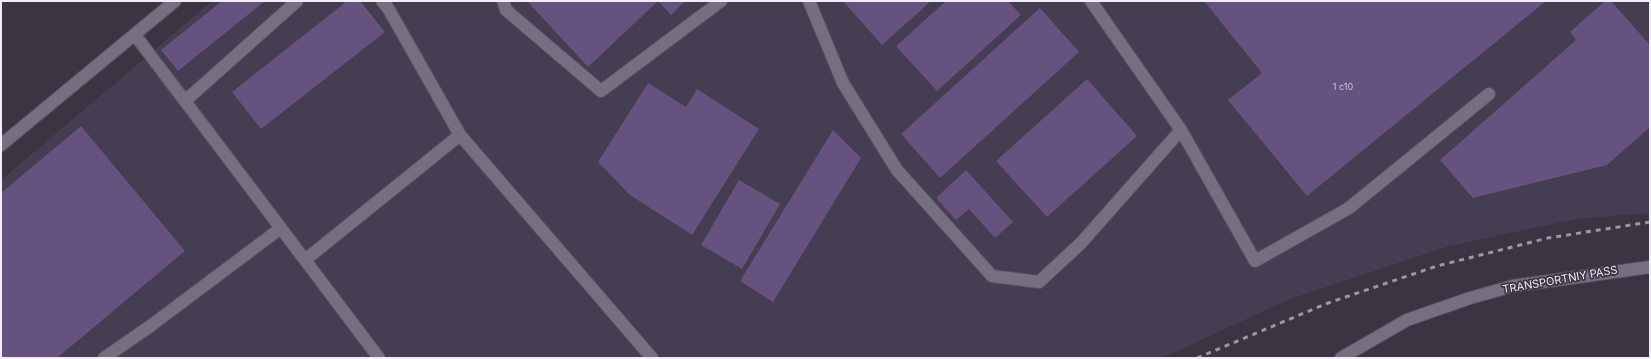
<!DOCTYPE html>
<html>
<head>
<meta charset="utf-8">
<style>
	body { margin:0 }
	#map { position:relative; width:1651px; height:359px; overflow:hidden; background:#3a3443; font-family:Inter,sans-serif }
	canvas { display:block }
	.frame { position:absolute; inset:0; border:2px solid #f2eef8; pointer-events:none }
</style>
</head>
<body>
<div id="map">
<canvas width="1651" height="359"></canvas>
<div class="frame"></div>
</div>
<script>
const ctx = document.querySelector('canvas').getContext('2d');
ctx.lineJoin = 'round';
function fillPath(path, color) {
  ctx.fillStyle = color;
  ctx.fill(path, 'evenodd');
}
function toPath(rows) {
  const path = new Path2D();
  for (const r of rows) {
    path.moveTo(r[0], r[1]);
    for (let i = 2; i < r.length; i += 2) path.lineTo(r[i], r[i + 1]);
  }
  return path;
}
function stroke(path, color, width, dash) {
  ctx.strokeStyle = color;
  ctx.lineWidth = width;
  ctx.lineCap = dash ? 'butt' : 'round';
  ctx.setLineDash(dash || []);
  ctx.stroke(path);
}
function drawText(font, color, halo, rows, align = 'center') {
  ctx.font = font + ' Inter,sans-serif';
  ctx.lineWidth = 3.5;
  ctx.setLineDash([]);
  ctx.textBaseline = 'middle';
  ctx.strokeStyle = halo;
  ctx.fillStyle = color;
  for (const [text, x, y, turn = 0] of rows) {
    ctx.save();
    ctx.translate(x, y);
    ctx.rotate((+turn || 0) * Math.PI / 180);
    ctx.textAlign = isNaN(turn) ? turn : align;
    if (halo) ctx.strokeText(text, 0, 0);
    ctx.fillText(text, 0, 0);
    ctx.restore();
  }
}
fillPath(toPath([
	[212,1,1650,1,1650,213,1577,219,1449,246,1290,299,1162,358,1,358,1,180]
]), '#453d51');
fillPath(toPath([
	[222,1,265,1,178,71,161,50],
	[347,1,360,1,385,32,261,129,232,92],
	[527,1,658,1,588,67],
	[658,1,685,1,671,15],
	[843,1,931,1,882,45],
	[946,1,1008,1,1021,15,937,91,896,46],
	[1204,1,1546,1,1307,196,1228,100,1262,73],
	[1605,1,1611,1,1650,45,1650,127,1607,165,1473,198,1440,160,1576,40,1570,32],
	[1040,8,1079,52,940,178,901,134],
	[1087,79,1137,136,1047,217,996,161],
	[648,83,686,107,697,89,759,129,692,235,630,195,598,162],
	[81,126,185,251,57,358,1,358,1,193],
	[833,130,861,158,773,302,740,281],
	[966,170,1013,222,995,238,969,209,956,220,936,198],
	[739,180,780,204,742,269,701,245]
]), '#65527e');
const lane = toPath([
	[382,1,388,8,460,135],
	[503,1,506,10,601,91,721,1],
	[809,1,843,83,897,170,992,276,1039,282,1081,243,1181,130],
	[1091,1,1181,130,1255,261,1349,208,1489,94],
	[135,35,379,358],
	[185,101,297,1],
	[1,145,175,1],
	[305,260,460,135,652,358],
	[104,358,149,327,281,228]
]);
const street = toPath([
	[1341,358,1407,320,1470,298,1513,286,1650,267]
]);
stroke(lane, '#575260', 14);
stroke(street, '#575260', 14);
stroke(lane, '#766f81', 12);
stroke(street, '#766f81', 12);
stroke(toPath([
	[1197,358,1328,303,1437,266,1548,238,1650,222]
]), '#9c97a4', 3, [5, 5]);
drawText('9px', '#cfc7da', null, [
	["1 с10",1343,87]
]);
drawText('11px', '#f2eef8', '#3a3443', [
	["TRANSPORTNIY PASS",1560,280,-10]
]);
</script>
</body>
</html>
